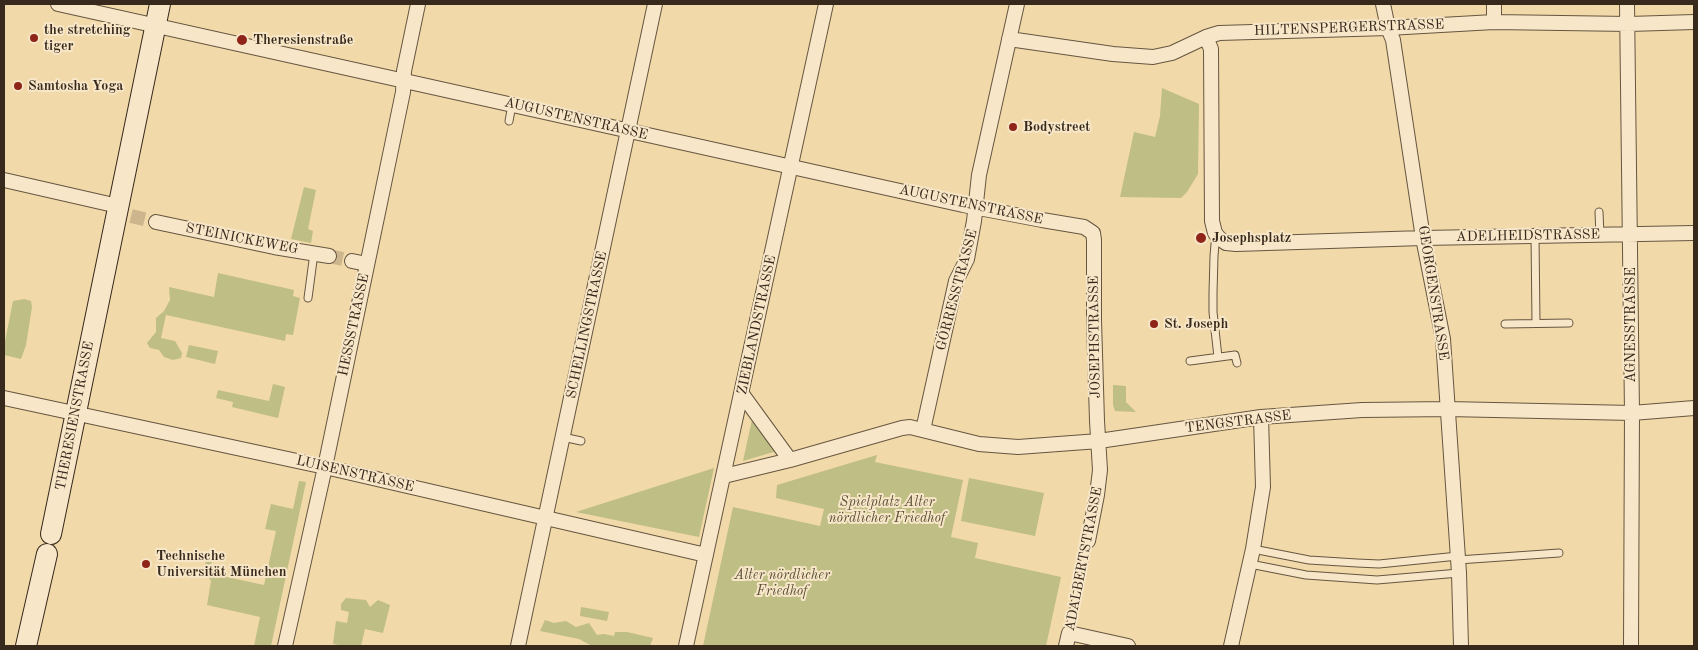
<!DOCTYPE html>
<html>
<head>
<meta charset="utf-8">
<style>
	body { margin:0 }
	#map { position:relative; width:1698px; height:650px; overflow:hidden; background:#f2d9a9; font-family:"Old Standard TT",serif }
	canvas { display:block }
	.frame { position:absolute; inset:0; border:5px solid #372a1d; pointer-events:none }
</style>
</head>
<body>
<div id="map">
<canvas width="1698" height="650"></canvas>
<div class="frame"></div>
</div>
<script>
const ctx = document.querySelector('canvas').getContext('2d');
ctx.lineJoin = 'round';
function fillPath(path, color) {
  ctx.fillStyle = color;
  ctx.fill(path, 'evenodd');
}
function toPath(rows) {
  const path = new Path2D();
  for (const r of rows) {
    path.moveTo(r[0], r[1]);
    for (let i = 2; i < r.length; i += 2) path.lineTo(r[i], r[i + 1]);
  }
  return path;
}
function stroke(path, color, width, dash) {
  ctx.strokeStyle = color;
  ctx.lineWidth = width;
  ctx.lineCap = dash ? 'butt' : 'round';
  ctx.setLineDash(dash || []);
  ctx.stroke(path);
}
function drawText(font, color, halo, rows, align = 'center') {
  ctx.font = font + ' "Old Standard TT",serif';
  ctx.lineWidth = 4;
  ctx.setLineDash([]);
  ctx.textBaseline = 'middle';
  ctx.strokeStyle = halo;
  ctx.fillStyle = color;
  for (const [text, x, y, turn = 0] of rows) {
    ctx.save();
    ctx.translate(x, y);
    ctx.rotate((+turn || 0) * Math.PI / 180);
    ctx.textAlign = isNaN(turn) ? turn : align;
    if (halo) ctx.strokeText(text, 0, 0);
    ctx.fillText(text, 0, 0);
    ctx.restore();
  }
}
fillPath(toPath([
	[1162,88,1199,104,1198,174,1187,192,1181,198,1120,197,1134,132,1155,137,1160,116],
	[304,187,316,190,308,229,313,231,311,243,291,239],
	[218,273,294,290,293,296,300,298,293,335,286,334,285,341,166,315,161,338,175,341,182,353,181,358,173,360,164,357,159,350,150,348,147,343,156,332,156,318,164,311,170,300,169,287,214,297],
	[24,299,31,301,32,307,26,345,21,359,4,355,4,346,13,301],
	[189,345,218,351,215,364,186,357],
	[273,384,285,387,278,418,232,407,233,402,216,398,218,390,269,401],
	[1113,385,1126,386,1126,402,1136,412,1115,411,1113,405],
	[753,415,777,451,743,461],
	[877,455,875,462,963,480,951,537,978,543,975,558,1061,577,1046,646,703,646,733,507,820,526,824,509,776,498,777,485],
	[714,468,699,537,576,512],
	[969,478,1044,493,1035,536,961,521],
	[299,481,306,482,271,646,254,646,260,617,207,605,211,581,203,570,209,553,212,554,211,572,213,574,264,585,276,531,265,529,271,504,293,509],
	[346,598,366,600,370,607,378,600,390,605,383,633,365,629,361,646,344,646,333,644,336,621,347,623,349,612,341,610,341,604],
	[581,607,609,612,607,621,580,616],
	[545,620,554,623,566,621,576,627,589,623,597,635,604,634,614,636,615,632,627,632,653,638,650,646,592,646,579,639,540,631]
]), '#bebe85');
stroke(toPath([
	[131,216,156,222],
	[329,256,352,261]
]), '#cdb68d', 14, [14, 7]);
const lane = toPath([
	[509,121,512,105],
	[1599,212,1600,235],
	[1535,236,1536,323],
	[308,298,314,253],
	[1505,324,1569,323],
	[1218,357,1213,312,1213,293,1214,256,1215,244,1220,239],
	[1190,361,1235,355,1237,363],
	[563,437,581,441],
	[1253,549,1309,560,1357,563,1379,564,1458,556],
	[1458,560,1559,553],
	[1250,564,1306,575,1377,580,1459,573],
	[1069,633,1088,541]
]);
const street = toPath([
	[58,4,963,205,1042,220,1084,227,1093,233,1094,240,1094,320,1097,421,1100,470,1097,495,1088,541],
	[1383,4,1388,28,1393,40,1423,238,1443,339,1459,573,1461,646],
	[1627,4,1632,413,1631,646],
	[1494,22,1494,4],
	[1206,37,1211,49,1212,221,1215,233,1220,239,1226,243,1236,244,1423,238,1694,233],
	[1009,39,1113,54,1153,57,1172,53,1206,37,1219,33,1388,28,1494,22,1629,24,1694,22],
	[4,180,118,206],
	[156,222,274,247,329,256],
	[352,261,367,264],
	[742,394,790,460],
	[4,398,325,467,706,555],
	[923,430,956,281,967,259,974,221,979,175,1017,4],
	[724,476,790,460,902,428,910,427,979,444,1018,447,1099,441,1261,417,1362,410,1448,409,1632,413,1694,408],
	[285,646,325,467,380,203,403,92,404,71,418,4],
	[518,646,655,4],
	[686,646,826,4],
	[1066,646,1069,633,1128,646],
	[1231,646,1253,549,1263,487,1261,417]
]);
const secondary = toPath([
	[51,534,160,4],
	[26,646,47,554]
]);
stroke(lane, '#665640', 9);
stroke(street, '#665640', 16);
stroke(secondary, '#372a1d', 22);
stroke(lane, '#f7e6c7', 7);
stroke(street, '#f7e6c7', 14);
stroke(secondary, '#f7e6c7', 20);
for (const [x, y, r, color] of [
	[34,38,5,"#8f2418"],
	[242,40,6,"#8f2418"],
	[18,86,5,"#8f2418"],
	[1013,127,5,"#8f2418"],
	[1201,238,6,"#8f2418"],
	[1154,324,5,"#8f2418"],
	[146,564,5,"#8f2418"]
]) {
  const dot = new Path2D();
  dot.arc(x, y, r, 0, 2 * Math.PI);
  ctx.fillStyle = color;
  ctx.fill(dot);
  stroke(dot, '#f7e6c7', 2);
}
drawText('14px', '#372a1d', '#f7e6c7', [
	["HILTENSPERGERSTRASSE",1349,28,-2],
	["AUGUSTENSTRASSE",576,119,13],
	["AUGUSTENSTRASSE",971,205,12],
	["ADELHEIDSTRASSE",1528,236,-1],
	["STEINICKEWEG",242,239,11],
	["GÖRRESSTRASSE",957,290,-75],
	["GEORGENSTRASSE",1433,293,81],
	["HESSSTRASSE",354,325,-78],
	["SCHELLINGSTRASSE",587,325,-78],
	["ZIEBLANDSTRASSE",757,325,-78],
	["AGNESSTRASSE",1631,325,-90],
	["JOSEPHSTRASSE",1095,337,-91],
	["THERESIENSTRASSE",75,416,-79],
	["TENGSTRASSE",1238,422,-7],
	["LUISENSTRASSE",355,474,13],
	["ADALBERTSTRASSE",1084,559,-79]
]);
drawText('bold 14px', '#372a1d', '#f7e6c7', [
	["the stretching",44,30],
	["tiger",44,46],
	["Theresienstraße",253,40],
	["Samtosha Yoga",28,86],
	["Bodystreet",1023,127],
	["Josephsplatz",1212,238],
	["St. Joseph",1164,324],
	["Technische",156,556],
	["Universität München",156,572]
], 'left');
drawText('italic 14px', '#594f37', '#f7e6c7', [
	["Spielplatz Alter",887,502],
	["nördlicher Friedhof",887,518],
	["Alter nördlicher",782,575],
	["Friedhof",782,591]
]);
</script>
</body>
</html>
